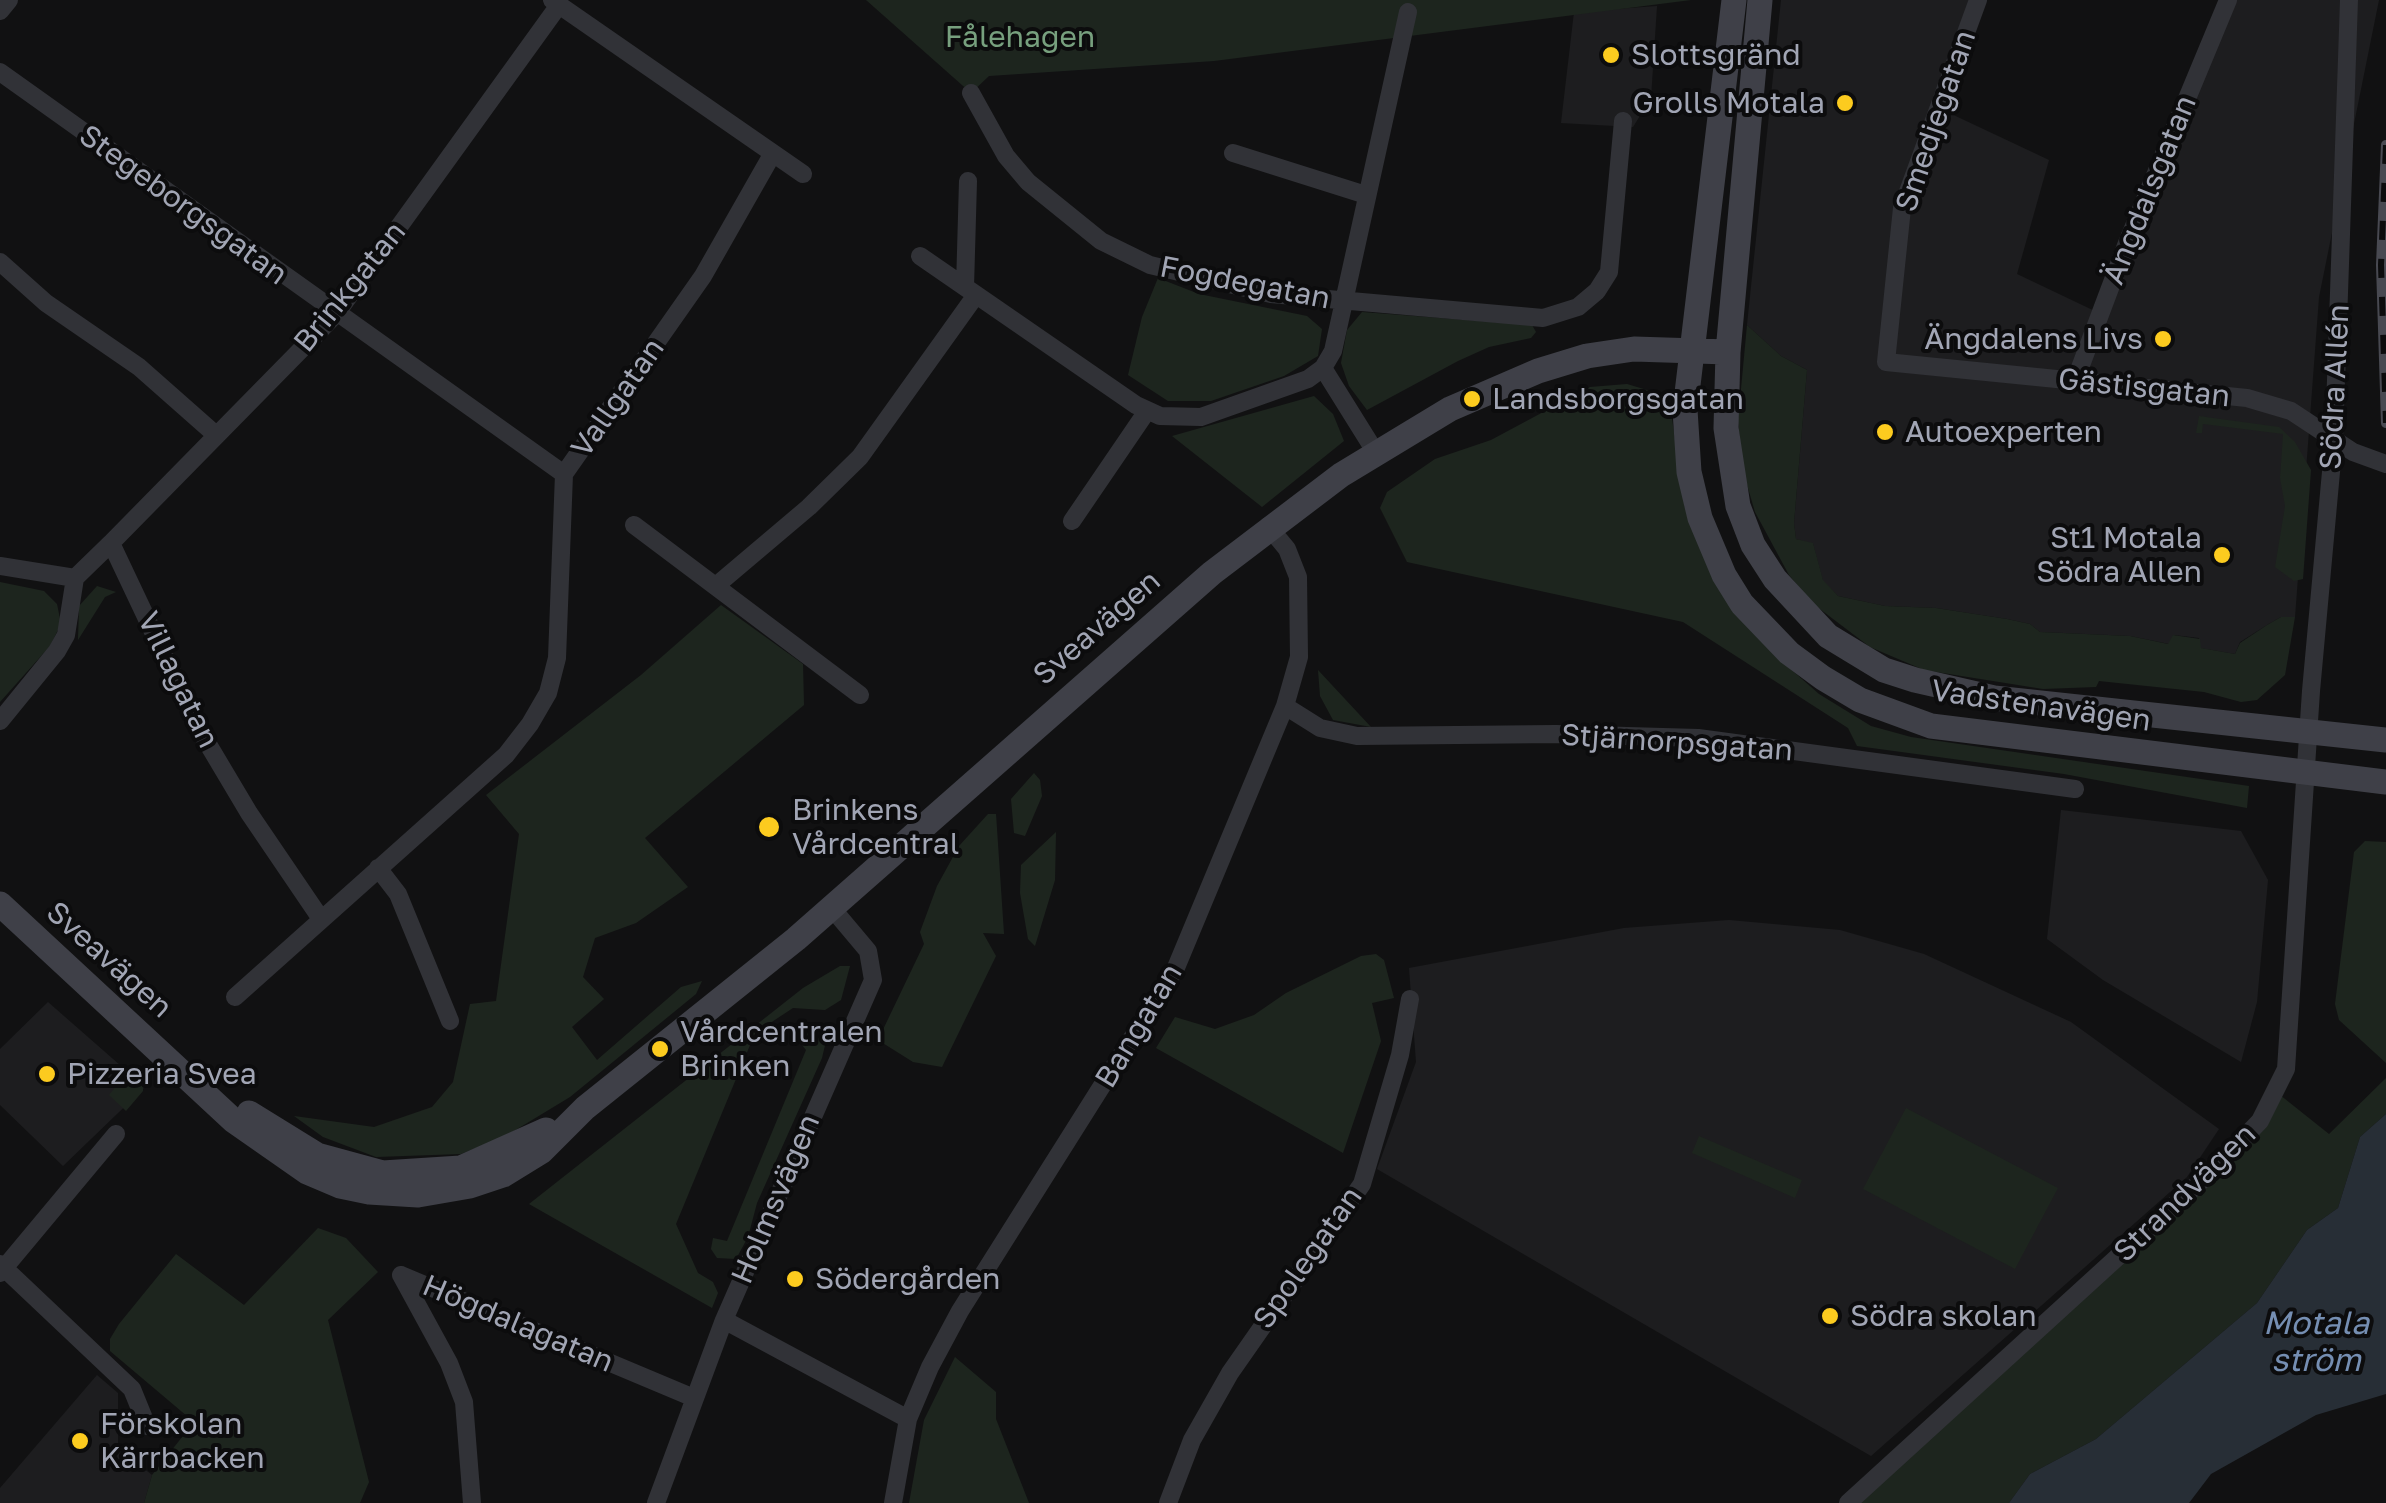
<!DOCTYPE html>
<html>
<head>
<meta charset="utf-8">
<style>
	body { margin:0 }
	canvas { display:block; background:#111112 }
</style>
</head>
<body>
<canvas width="2386" height="1503"></canvas>
<script>
const ctx = document.querySelector('canvas').getContext('2d');
ctx.lineJoin = 'round';
function fillPath(path, color) {
  ctx.fillStyle = color;
  ctx.fill(path, 'evenodd');
}
function toPath(rows) {
  const path = new Path2D();
  for (const r of rows) {
    path.moveTo(r[0], r[1]);
    for (let i = 2; i < r.length; i += 2) path.lineTo(r[i], r[i + 1]);
  }
  return path;
}
function stroke(path, color, width, dash) {
  ctx.strokeStyle = color;
  ctx.lineWidth = width;
  ctx.lineCap = dash ? 'butt' : 'round';
  ctx.setLineDash(dash || []);
  ctx.stroke(path);
}
function drawText(font, color, halo, rows, align = 'center') {
  ctx.font = font + ' "Golos Text",sans-serif';
  ctx.lineWidth = 8;
  ctx.setLineDash([]);
  ctx.textBaseline = 'middle';
  ctx.strokeStyle = halo;
  ctx.fillStyle = color;
  for (const [text, x, y, turn = 0] of rows) {
    ctx.save();
    ctx.translate(x, y);
    ctx.rotate((+turn || 0) * Math.PI / 180);
    ctx.textAlign = isNaN(turn) ? turn : align;
    if (halo) ctx.strokeText(text, 0, 0);
    ctx.fillText(text, 0, 0);
    ctx.restore();
  }
}
fillPath(toPath([
	[1781,0,1981,0,1945,111,2049,160,2017,274,2101,314,2229,0,2379,0,2319,297,2295,617,2281,617,2267,625,2240,642,2235,654,2200,648,2199,638,2174,635,2169,644,2130,636,2040,632,2030,624,2007,619,1936,608,1885,606,1838,596,1823,581,1813,544,1796,539,1794,523,1807,370,1781,356,1747,325],
	[1657,6,1651,98,1633,127,1561,123,1574,12],
	[2061,810,2241,831,2268,880,2257,1002,2241,1062,2103,980,2047,939],
	[1729,920,1840,930,1924,954,2071,1022,2219,1129,2187,1177,1871,1456,1377,1169,1416,1062,1409,968,1624,928],
	[48,1002,145,1087,63,1166,0,1105,0,1049],
	[97,1375,118,1393,118,1448,152,1475,144,1503,0,1503,0,1488]
]), '#1d1d1f');
fillPath(toPath([
	[866,0,1691,0,1214,61,989,76,971,93],
	[1158,278,1199,294,1307,316,1322,329,1318,356,1284,376,1211,401,1168,401,1128,375,1142,317],
	[1362,312,1532,325,1536,332,1531,338,1489,347,1458,361,1367,410,1349,386,1341,363,1347,330],
	[1747,325,1781,356,1807,370,1794,523,1796,539,1813,543,1823,580,1838,596,1885,606,1936,608,2007,619,2030,624,2040,632,2130,636,2168,644,2173,635,2200,639,2201,648,2235,654,2240,643,2267,625,2281,617,2295,617,2285,675,2257,700,2241,702,2204,692,2099,681,2096,687,2043,689,1924,670,1870,647,1812,603,1789,575,1755,512,1743,471,1738,421],
	[1627,384,1657,393,1670,405,1685,508,1722,593,1786,665,1819,694,1871,726,1911,737,2249,786,2247,808,2064,774,1857,746,1848,728,1683,622,1407,562,1380,508,1387,492,1435,459,1491,440,1590,387],
	[1314,396,1333,414,1344,441,1262,507,1172,436],
	[2199,416,2279,427,2295,442,2311,470,2303,579,2294,581,2275,567,2285,506,2280,478,2283,434,2203,424,2202,433,2196,433],
	[0,582,44,591,57,604,61,624,50,646,0,702],
	[97,586,116,592,105,597,78,640,79,606],
	[721,605,803,664,804,705,645,838,688,887,636,923,595,938,583,977,604,999,572,1027,597,1060,681,987,702,981,696,994,570,1097,504,1137,461,1154,376,1157,323,1137,294,1116,374,1127,432,1107,453,1082,470,1004,496,1001,519,834,486,795,641,675],
	[1318,670,1371,727,1333,720,1320,696],
	[1034,773,1040,780,1042,796,1025,836,1014,833,1011,799],
	[988,814,996,814,1004,934,983,933,996,956,942,1067,913,1062,878,1040,924,944,920,932,937,886,959,846],
	[1056,832,1055,880,1035,946,1028,939,1020,893,1021,865],
	[2365,841,2386,842,2386,1063,2339,1020,2335,1004,2354,852],
	[1376,954,1384,960,1394,998,1372,1003,1381,1041,1343,1153,1156,1048,1175,1017,1215,1029,1254,1015,1286,993,1361,956],
	[840,966,850,966,841,1000,825,1010,793,1008,755,1033,676,1224,698,1273,713,1282,718,1293,712,1308,529,1204,803,988],
	[804,1032,826,1041,822,1058,757,1203,748,1237,736,1259,717,1258,711,1249,713,1238,727,1241,806,1050,798,1040],
	[128,1072,143,1084,143,1091,126,1111,109,1095],
	[2386,1078,2386,1114,2360,1137,2338,1208,2307,1230,2257,1303,2096,1439,2030,1474,2009,1503,1848,1503,2229,1163,2275,1091,2329,1134],
	[1906,1108,2058,1188,2015,1269,1863,1189],
	[1699,1136,1802,1180,1795,1198,1692,1153],
	[318,1228,346,1238,378,1272,328,1320,369,1482,360,1503,144,1503,152,1475,194,1422,110,1351,110,1339,119,1324,176,1254,244,1305],
	[955,1357,996,1392,996,1419,1029,1503,909,1503,924,1420]
]), '#1d251e');
fillPath(toPath([
	[2386,1114,2386,1394,2316,1415,2211,1474,2189,1503,2009,1503,2030,1474,2096,1439,2257,1303,2307,1230,2338,1208,2360,1137]
]), '#272e36');
stroke(toPath([
	[552,0,803,174],
	[1978,0,1902,208,1886,362,2247,398,2291,411,2353,452,2386,464],
	[0,11,9,0],
	[0,72,564,474],
	[971,93,1006,156,1028,182,1101,241,1150,265,1271,294,1543,318,1578,307,1597,291,1609,272,1623,121],
	[1233,153,1366,195],
	[920,256,1136,405,1160,416,1201,417,1308,379,1323,368,1333,351,1408,12],
	[0,262,46,303,139,367,216,435],
	[965,287,968,181],
	[1323,368,1376,453],
	[2075,381,2127,243,2228,0],
	[1072,521,1147,411],
	[634,525,860,695],
	[111,543,336,314,559,5],
	[0,566,75,578,111,543,199,729,249,813,321,919],
	[718,584,809,507,860,457,976,295],
	[1285,706,1320,728,1357,736,1556,734,1698,738,2075,789],
	[0,721,57,651,66,635,75,578],
	[378,868,398,894,450,1021],
	[235,997,506,755,530,724,548,693,557,658,564,474,703,276,773,153],
	[0,1264,132,1389,147,1426],
	[0,1273,116,1134],
	[401,1275,694,1398],
	[401,1275,449,1363,464,1402,472,1503],
	[724,1320,908,1419],
	[656,1503,724,1320,873,980,868,951,831,907],
	[893,1503,908,1419,930,1367,960,1311,1175,970,1285,706,1299,657,1298,577,1287,549,1268,526],
	[1168,1503,1192,1440,1230,1373,1362,1184,1400,1055,1410,999],
	[1848,1503,2213,1170,2260,1121,2286,1069,2311,691,2334,439,2349,0]
]), '#313237', 18);
stroke(toPath([
	[1734,0,1685,410,1689,472,1700,518,1724,575,1742,604,1789,653,1823,678,1860,700,1931,726,2386,782],
	[1760,0,1728,352,1726,428,1738,506,1753,545,1775,579,1828,636,1884,670,1915,680,1994,698,2386,740],
	[0,904,234,1121,307,1172,340,1186,369,1192,418,1195,470,1186,503,1175,542,1151,585,1108,796,939,1212,573,1341,475,1450,409,1538,371,1587,356,1634,349,1728,352],
	[249,1113,317,1155,383,1173,461,1168,546,1130]
]), '#3f4048', 25);
const rail = toPath([
	[2386,145,2381,265,2386,423]
]);
stroke(rail, '#484951', 10);
stroke(rail, '#0c0c0d', 6, [19]);
for (const [x, y, r, color] of [
	[1611,55,10,"#fccb1f"],
	[1845,103,10,"#fccb1f"],
	[2163,339,10,"#fccb1f"],
	[1472,399,10,"#fccb1f"],
	[1885,432,10,"#fccb1f"],
	[2222,555,10,"#fccb1f"],
	[769,827,12,"#fccb1f"],
	[660,1049,10,"#fccb1f"],
	[47,1074,10,"#fccb1f"],
	[795,1279,10,"#fccb1f"],
	[1830,1316,10,"#fccb1f"],
	[80,1441,10,"#fccb1f"]
]) {
  const dot = new Path2D();
  dot.arc(x, y, r, 0, 2 * Math.PI);
  ctx.fillStyle = color;
  ctx.fill(dot);
  stroke(dot, '#0c0c0d', 4);
}
drawText('30px', '#77a07e', '#0c0c0d', [
	["Fålehagen",1020,37]
]);
drawText('30px', '#a1a5b4', '#0c0c0d', [
	["Slottsgränd",1631,55],
	["Grolls Motala",1825,103,"right"],
	["Ängdalens Livs",2143,339,"right"],
	["Landsborgsgatan",1492,399],
	["Autoexperten",1905,432],
	["St1 Motala",2202,538,"right"],
	["Södra Allen",2202,572,"right"],
	["Brinkens",792,810],
	["Vårdcentral",792,844],
	["Vårdcentralen",680,1032],
	["Brinken",680,1066],
	["Pizzeria Svea",67,1074],
	["Södergården",815,1279],
	["Södra skolan",1850,1316],
	["Förskolan",100,1424],
	["Kärrbacken",100,1458]
], 'left');
drawText('30px', '#a1a5b4', '#0c0c0d', [
	["Smedjegatan",1936,121,-71],
	["Ängdalsgatan",2150,190,-68],
	["Stegeborgsgatan",183,205,36],
	["Fogdegatan",1245,283,11],
	["Brinkgatan",350,287,-51],
	["Södra Allén",2335,387,-87],
	["Gästisgatan",2144,388,6],
	["Vallgatan",618,398,-55],
	["Sveavägen",1097,628,-41],
	["Villagatan",178,680,64],
	["Vadstenavägen",2041,706,8],
	["Stjärnorpsgatan",1677,743,4],
	["Sveavägen",109,960,42],
	["Bangatan",1139,1026,-59],
	["Strandvägen",2185,1193,-44],
	["Holmsvägen",776,1199,-67],
	["Spolegatan",1308,1258,-55],
	["Högdalagatan",518,1324,23]
]);
drawText('italic 32px', '#758eb2', '#0c0c0d', [
	["Motala",2316,1324],
	["ström",2316,1361]
]);
</script>
</body>
</html>
